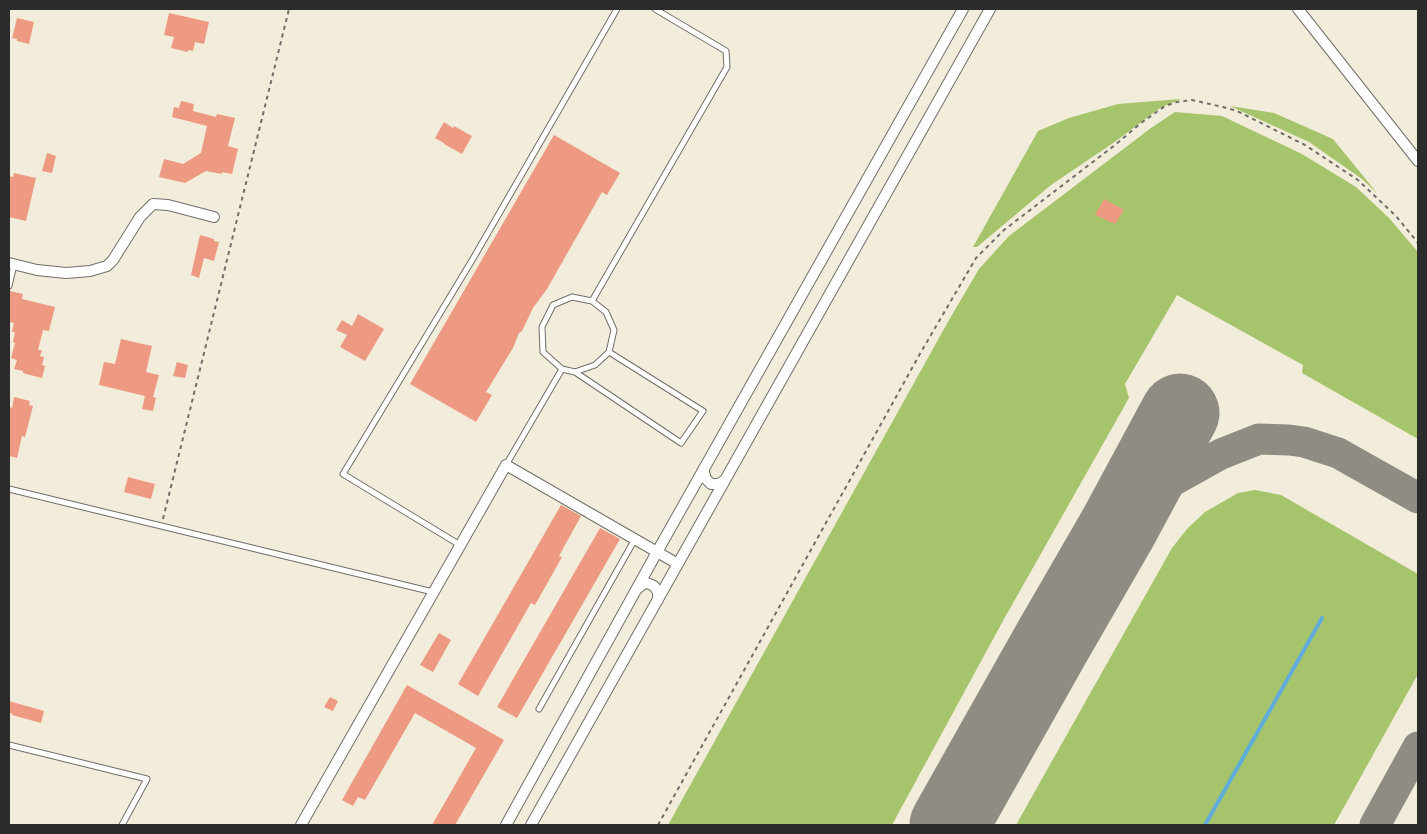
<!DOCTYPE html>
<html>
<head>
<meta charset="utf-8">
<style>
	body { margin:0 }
	#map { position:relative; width:1427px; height:834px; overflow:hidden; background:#f2ecdb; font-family:Alegreya,serif }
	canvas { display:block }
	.frame { position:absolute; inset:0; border:10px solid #2b2b2b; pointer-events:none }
</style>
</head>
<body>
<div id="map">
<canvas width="1427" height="834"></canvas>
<div class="frame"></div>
</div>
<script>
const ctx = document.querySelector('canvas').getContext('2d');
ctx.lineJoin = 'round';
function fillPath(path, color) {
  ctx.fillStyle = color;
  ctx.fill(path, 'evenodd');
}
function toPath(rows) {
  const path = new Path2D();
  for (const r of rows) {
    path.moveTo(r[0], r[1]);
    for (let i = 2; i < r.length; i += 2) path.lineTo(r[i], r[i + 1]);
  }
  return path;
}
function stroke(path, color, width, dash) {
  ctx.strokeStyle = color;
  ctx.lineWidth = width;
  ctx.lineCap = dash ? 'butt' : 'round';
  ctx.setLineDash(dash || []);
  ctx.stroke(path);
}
fillPath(toPath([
	[1181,99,1160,108,1116,141,1051,185,977,247,973,247,1038,131,1069,118,1118,104],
	[1230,106,1274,113,1333,139,1377,193,1362,179,1309,142],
	[1175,112,1222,116,1302,154,1356,187,1389,218,1418,252,1418,439,1302,373,1303,365,1177,295,1125,384,1129,398,1004,619,892,825,668,825,949,320,979,269,1009,236,1151,128],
	[1255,490,1281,495,1418,574,1418,674,1334,825,1016,825,1172,548,1187,529,1205,512,1238,493]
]), '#a6c46b');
stroke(toPath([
	[1205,825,1322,618]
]), '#60add9', 4);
stroke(toPath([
	[1118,528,1136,507,1152,494,1169,483,1221,454,1259,439,1289,440,1304,442,1338,453,1418,498],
	[1375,825,1418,747]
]), '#8e8c83', 31);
stroke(toPath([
	[949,825,1051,644,1118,528,1180,413]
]), '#8e8c83', 79);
fillPath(toPath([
	[169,13,209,22,204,44,195,42,193,51,188,50,188,52,171,48,174,37,164,35],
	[17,18,34,22,29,44,17,41,17,39,12,38],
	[181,101,194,104,193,111,216,117,217,114,235,118,228,146,238,149,232,174,222,172,222,174,206,171,185,183,159,177,164,159,183,164,201,153,207,126,172,117,174,107,179,108],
	[444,122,453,128,454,126,472,136,462,154,444,144,444,143,435,138],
	[554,135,620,173,607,195,602,192,547,289,533,308,522,331,519,333,513,348,486,392,492,395,476,422,410,384],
	[47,153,56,156,52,173,42,171],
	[14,173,36,178,26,221,9,217,9,176,13,177],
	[1104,199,1124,210,1115,224,1095,215],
	[200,235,214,239,214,241,219,242,214,261,204,258,199,278,191,275],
	[10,291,23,294,22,299,55,307,49,331,43,330,38,350,42,350,40,356,44,357,42,365,45,366,42,378,26,374,23,373,23,371,14,369,17,360,11,358,15,343,13,342,15,332,12,332,14,323,9,322,9,296],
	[358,314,384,329,365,361,340,347,347,335,336,330,342,320,352,326],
	[121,339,152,346,146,372,159,375,153,397,156,398,153,411,142,409,145,396,99,385,104,362,115,364],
	[177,362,188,365,185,378,173,376],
	[14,397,30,401,29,405,33,406,25,437,22,436,17,458,9,456,9,407,12,408],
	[128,477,155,484,151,499,124,492],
	[561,505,581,516,559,556,562,557,535,605,531,603,478,696,458,684],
	[600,528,620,539,517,718,497,707],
	[439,633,451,640,433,672,420,665],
	[407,685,504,740,455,825,432,825,476,748,415,713,365,800,358,797,353,806,342,800],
	[330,697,338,701,333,711,324,707],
	[9,701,44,711,41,723,12,715,13,714,9,713]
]), '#ee9a82');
const lane = toPath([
	[9,286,14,265],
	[572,297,592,301,606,312,614,330,609,352,595,365,575,372,562,369,543,352,542,327,553,305,572,297],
	[592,301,727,67,726,51,655,9],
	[575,372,681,443,703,411,609,352],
	[506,465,562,369],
	[9,489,433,592],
	[460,545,343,474,474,257,617,9],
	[539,709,635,539],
	[9,745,147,779,122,825]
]);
const street = toPath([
	[1298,9,1418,161],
	[9,263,37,270,66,273,90,271,107,266,113,260,140,217,153,204,168,205,214,217],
	[704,468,704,472,706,479,711,484,719,484,725,480],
	[638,588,643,584,647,583,654,586,658,592,658,600],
	[301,825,506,465,678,564],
	[506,825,657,552,963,9],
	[531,825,990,9]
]);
stroke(lane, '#716f69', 7);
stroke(street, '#716f69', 12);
stroke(toPath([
	[163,519,289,9],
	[658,825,921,352,976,258,1004,230,1115,145,1141,123,1165,106,1177,102,1192,100,1223,107,1237,111,1305,145,1358,180,1396,216,1418,243]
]), '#716f69', 2, [4, 4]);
stroke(lane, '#fff', 5);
stroke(street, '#fff', 10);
</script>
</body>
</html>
